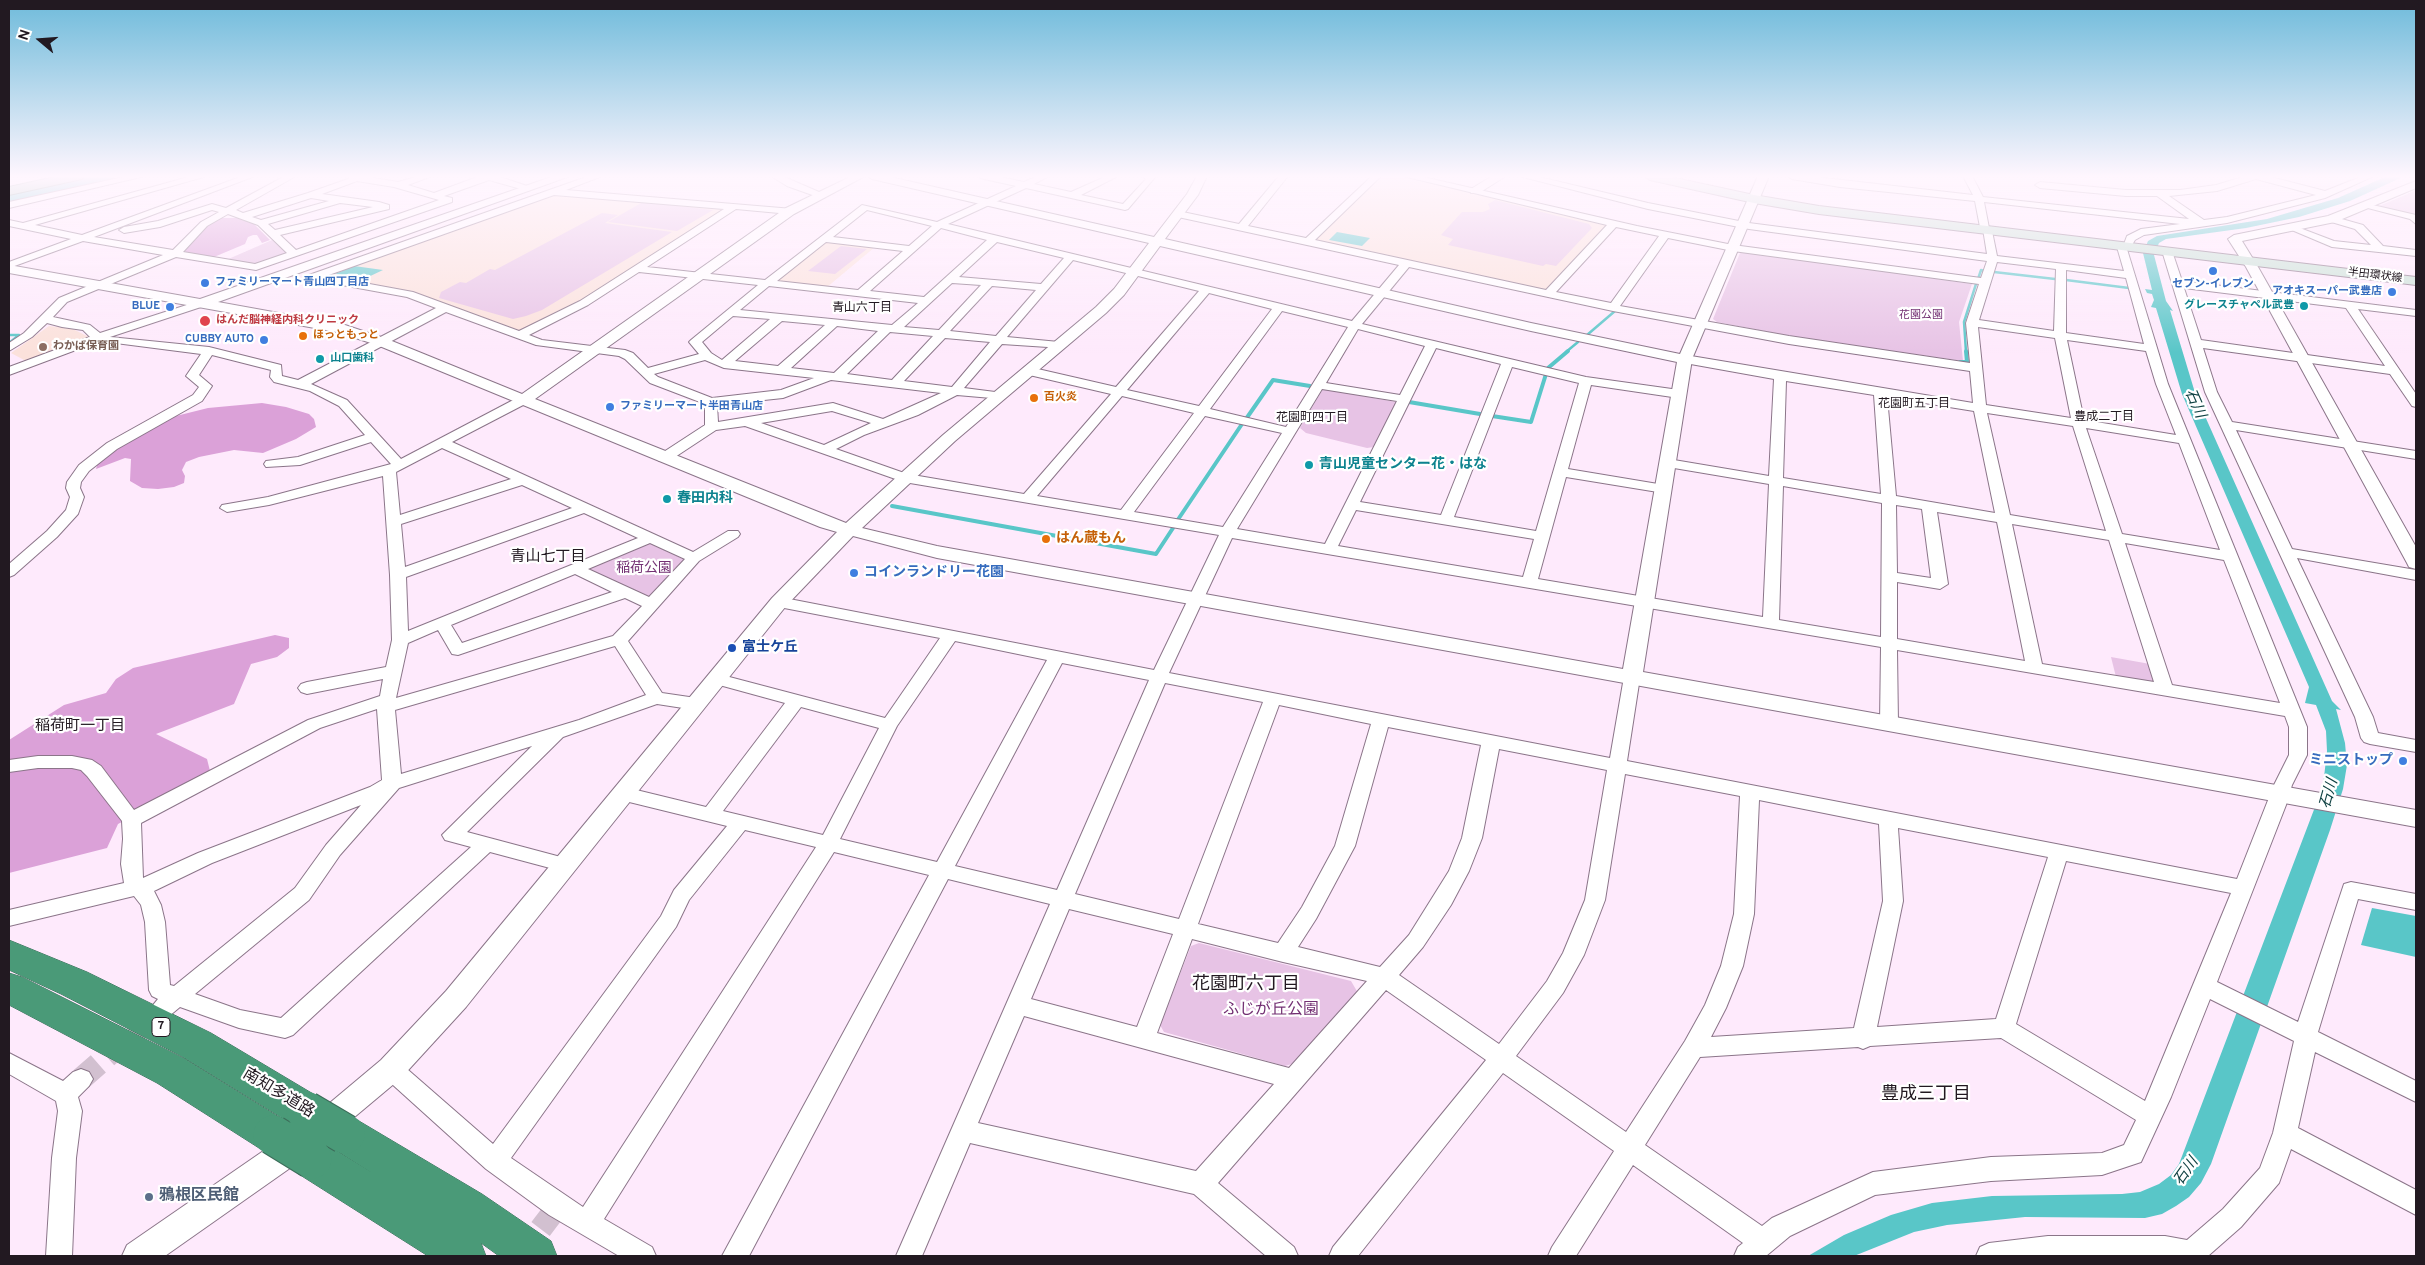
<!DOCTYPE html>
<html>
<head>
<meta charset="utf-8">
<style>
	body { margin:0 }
	#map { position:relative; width:2425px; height:1265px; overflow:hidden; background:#feeafc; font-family:Overpass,sans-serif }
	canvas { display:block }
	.frame { position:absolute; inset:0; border:10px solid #221921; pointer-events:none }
	.north { position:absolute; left:15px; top:15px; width:50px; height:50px; -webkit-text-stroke:4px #fff; paint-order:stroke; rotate:288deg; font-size:14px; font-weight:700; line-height:20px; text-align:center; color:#221921 }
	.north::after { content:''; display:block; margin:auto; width:18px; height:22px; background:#221921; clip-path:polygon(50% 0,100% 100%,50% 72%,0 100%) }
</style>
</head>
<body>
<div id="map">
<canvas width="2425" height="1265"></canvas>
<div class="frame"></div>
<div class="north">N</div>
</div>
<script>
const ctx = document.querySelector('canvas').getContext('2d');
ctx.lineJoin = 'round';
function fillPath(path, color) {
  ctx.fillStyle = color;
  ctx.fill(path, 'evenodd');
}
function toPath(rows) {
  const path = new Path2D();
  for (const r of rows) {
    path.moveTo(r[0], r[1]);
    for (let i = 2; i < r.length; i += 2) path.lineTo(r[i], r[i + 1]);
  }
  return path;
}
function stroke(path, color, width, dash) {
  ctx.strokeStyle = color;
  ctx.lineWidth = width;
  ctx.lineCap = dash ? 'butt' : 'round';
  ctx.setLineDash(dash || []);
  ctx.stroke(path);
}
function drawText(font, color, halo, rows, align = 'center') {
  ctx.font = font + ' Overpass,"Noto Sans JP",sans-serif';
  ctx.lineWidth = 4.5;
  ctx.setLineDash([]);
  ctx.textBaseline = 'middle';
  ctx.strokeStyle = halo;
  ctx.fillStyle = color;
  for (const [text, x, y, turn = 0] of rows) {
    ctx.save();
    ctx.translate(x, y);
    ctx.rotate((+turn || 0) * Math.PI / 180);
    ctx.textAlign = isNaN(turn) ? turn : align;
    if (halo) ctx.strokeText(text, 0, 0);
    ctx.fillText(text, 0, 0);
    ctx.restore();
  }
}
fillPath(toPath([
	[1381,176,1401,176,1608,226,1549,289,1543,290,1318,241,1317,239],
	[548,193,726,208,581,302,519,331,414,292,321,276],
	[827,241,875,247,826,288,773,281,823,242],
	[49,326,73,329,89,337,26,361,11,353]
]), '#fbe1db');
fillPath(toPath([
	[2416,190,2416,216,2379,206,2403,196],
	[1495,200,1589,224,1592,228,1556,266,1546,264,1543,266,1448,245,1453,239,1441,235,1462,212,1483,212,1490,209,1488,204],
	[643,202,713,210,677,231,608,222],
	[602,213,618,215,605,223,672,232,542,310,526,316,513,319,439,298,441,292,460,282,466,283,490,269,495,270],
	[272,240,287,253,255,265,226,260],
	[841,246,867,249,835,274,808,271],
	[1746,252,1972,284,1959,322,1963,361,1795,337,1717,322,1713,319,1740,253],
	[1323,389,1396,402,1374,447,1367,448,1306,433,1300,428],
	[644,544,651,544,683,559,684,562,654,594,644,597,588,570,590,567],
	[2111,657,2150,664,2155,682,2151,683,2116,677],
	[1199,943,1351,981,1358,993,1295,1063,1285,1066,1164,1032,1160,1025,1191,946]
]), '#e7c3e5');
fillPath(toPath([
	[220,218,238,218,254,224,270,240,262,243,257,235,253,235,248,237,245,244,214,257,183,253,209,224],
	[262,403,286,407,309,414,314,419,316,427,296,439,263,453,234,450,199,457,186,462,182,470,185,476,184,483,174,487,158,489,142,488,130,481,131,459,125,458,96,469,98,462,116,448,172,417,208,408],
	[275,635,289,638,289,648,277,657,251,664,234,704,156,734,207,759,211,775,118,824,107,848,9,873,9,740,64,705,106,693,116,679,133,668]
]), '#dba1d8');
fillPath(toPath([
	[2387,176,2405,176,2350,201,2299,217,2246,228,2166,239,2159,243,2154,255,2166,301,2173,311,2170,310,2196,396,2332,701,2341,710,2336,709,2345,743,2347,765,2343,789,2330,830,2211,1164,2201,1183,2189,1197,2176,1206,2162,1214,2145,1218,2025,1217,1947,1225,1914,1232,1854,1256,1808,1256,1844,1235,1891,1215,1932,1203,1992,1196,2122,1194,2140,1192,2159,1184,2171,1175,2179,1164,2323,786,2327,751,2326,731,2316,705,2305,703,2309,687,2182,394,2156,308,2151,307,2154,300,2152,294,2147,293,2145,289,2152,290,2143,253,2148,241,2157,236,2267,219,2338,198],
	[1337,232,1370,238,1362,246,1329,240],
	[354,266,383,270,364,279,335,274],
	[2372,908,2416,916,2416,957,2361,945]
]), '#59c6c8');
stroke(toPath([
	[1994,272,2055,279],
	[1978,279,1981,270,1984,271],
	[2066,280,2129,288],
	[9,335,19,335,9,343],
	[1587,335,1615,311],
	[1566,352,1578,342],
	[1966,352,1964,322,1976,284]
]), '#59c6c8', 2.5);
stroke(toPath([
	[1960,362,1967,362,1966,351],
	[1548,368,1568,351],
	[1409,402,1480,414],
	[1492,416,1531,422,1546,374],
	[1246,419,1273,380,1310,386],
	[892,506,1156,554,1173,528],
	[1177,521,1242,424]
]), '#59c6c8', 4);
fillPath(toPath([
	[89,176,117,176,109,181,9,203,9,193,89,176]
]), '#59c6c8');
stroke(toPath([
	[81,1079,151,1018],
	[520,1256,558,1206]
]), '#d2c0d0', 23, [23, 11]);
const minor = toPath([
	[128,176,145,176,9,208,9,202,128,176],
	[192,176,207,176,35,225,82,235,243,176,255,176,94,237,173,250,201,222,219,212,212,210,160,227,124,233,119,230,124,227,158,221,212,204,226,208,285,176,296,176,236,210,243,213,308,193,348,179,350,176,368,176,368,177,398,182,419,176,432,176,408,185,434,193,480,176,497,176,533,188,528,191,489,180,444,196,452,198,452,202,256,270,176,257,67,302,53,317,90,325,100,333,199,301,207,301,207,305,110,337,209,347,281,365,282,376,298,380,436,308,407,297,309,279,309,275,589,176,602,176,566,190,793,209,793,213,790,214,736,209,647,267,765,280,862,205,937,222,1016,186,980,178,979,176,995,176,1024,182,1038,176,1049,176,1034,184,1071,192,1107,176,1118,176,1081,195,1123,204,1146,179,1142,176,1156,176,1128,209,1125,210,1026,188,948,224,1352,321,1399,265,1178,217,1173,214,1178,211,1239,224,1279,176,1288,176,1248,226,1306,238,1372,176,1381,176,1315,240,1546,290,1607,225,1403,176,1419,176,1637,226,1733,245,1981,278,1987,261,1749,229,1648,209,1519,176,1535,176,1648,203,1749,223,1987,254,1983,229,1980,227,1975,201,1840,187,1792,179,1787,176,1807,176,1973,195,1963,176,1972,176,1983,197,2189,219,2157,196,2126,196,2040,188,2035,185,2040,182,2126,190,2180,190,2216,185,2246,176,2267,176,2325,191,2363,176,2374,176,2325,198,2227,223,2144,235,2135,240,2132,245,2126,246,2168,384,2307,727,2307,755,2292,785,2286,805,2217,982,2298,1022,2344,884,2351,882,2416,894,2416,910,2358,899,2318,1032,2416,1081,2416,1102,2315,1052,2298,1128,2416,1190,2416,1215,2291,1149,2279,1183,2241,1227,2208,1256,1976,1256,1980,1247,1989,1243,2048,1236,2165,1236,2187,1240,2223,1209,2260,1168,2273,1133,2294,1041,2210,999,2171,1097,2141,1162,2102,1175,1991,1181,1875,1195,1790,1236,1766,1256,1734,1256,1738,1247,1743,1243,1633,1165,1576,1256,1548,1256,1552,1247,1614,1151,1503,1073,1358,1256,1329,1256,1333,1247,1486,1060,1386,990,1218,1183,1294,1247,1298,1256,1266,1256,1194,1194,970,1143,922,1256,896,1256,1050,904,948,879,749,1256,722,1256,929,875,834,852,604,1219,652,1247,656,1256,619,1256,549,1215,486,1169,383,1076,379,1069,383,1062,391,1059,399,1062,493,1144,661,916,674,890,727,826,617,799,615,794,617,789,624,787,706,807,785,703,712,683,710,679,712,675,718,674,885,718,940,638,779,607,773,605,771,602,773,599,779,597,1154,670,1219,535,904,482,745,426,716,430,669,461,659,461,657,458,659,455,705,425,705,404,650,383,625,359,619,356,536,345,446,312,311,384,347,400,401,459,519,397,527,397,529,400,527,403,452,442,693,552,728,531,738,531,740,534,738,537,699,561,628,641,662,693,696,698,702,700,705,704,702,708,696,710,657,704,563,737,467,832,572,860,575,865,572,870,565,872,490,852,293,1035,285,1038,239,1028,180,1007,168,1017,160,1019,152,1017,149,1010,158,999,152,996,149,990,145,922,141,905,134,896,9,926,9,910,124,883,121,864,123,839,122,821,87,776,81,770,72,768,38,768,9,772,9,760,38,756,72,756,92,760,101,766,134,810,308,720,380,696,383,679,307,694,301,692,298,688,301,684,307,682,386,667,392,640,390,575,383,476,269,505,227,512,220,508,222,505,268,497,391,464,371,442,300,465,266,467,264,464,266,461,298,457,365,435,339,406,310,391,274,382,270,377,271,370,212,355,199,375,212,386,202,401,117,449,89,471,81,482,80,488,84,497,78,514,57,537,14,575,9,577,9,564,47,531,66,510,70,497,66,488,67,482,79,465,107,443,193,395,199,387,186,376,201,354,100,341,9,375,9,367,90,337,83,330,62,327,47,323,32,337,9,351,9,343,24,333,59,298,163,255,83,241,9,268,9,262,71,239,9,226,9,220,23,223,192,176],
	[2256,179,2316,195,2227,217,2204,220,2169,196,2217,191,2256,179],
	[357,181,394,187,439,200,296,250,280,235,389,209,389,205,379,202,322,194,357,181],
	[554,195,724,209,580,301,519,331,413,292,326,276,554,195],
	[311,198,329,201,261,220,252,217,311,198],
	[1984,202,2180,224,2141,229,2127,236,2124,244,2117,247,2124,271,1997,256,1992,231,1989,228,1984,202],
	[340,203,373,207,275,230,268,224,340,203],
	[867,210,932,226,909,246,833,237,867,210],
	[228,214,258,225,287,253,255,264,183,252,207,226,228,214],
	[1616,227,1659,236,1611,303,1556,292,1616,227],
	[941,228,987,240,924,297,870,291,941,228],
	[1668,238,1733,251,1979,284,1966,323,1970,363,1789,336,1620,306,1668,238],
	[826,242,903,251,858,290,777,281,826,242],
	[997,242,1064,258,1041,284,959,277,997,242],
	[1073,260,1199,291,1116,387,1029,367,1025,368,1023,371,1025,374,1111,394,1024,494,907,474,836,449,864,435,918,415,957,395,1003,399,1005,396,1003,393,964,388,1002,344,1063,348,1065,346,1059,342,1007,337,1073,260],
	[1997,262,2056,269,2054,331,1979,320,1997,262],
	[1409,267,1613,311,1789,344,1970,371,1973,403,1685,355,1681,356,1679,359,1681,362,1685,363,1774,379,1769,476,1668,459,1661,463,1668,467,1769,484,1763,617,1538,579,1566,477,1664,493,1671,489,1664,485,1568,469,1591,385,1679,398,1685,394,1679,390,1586,377,1362,324,1409,267],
	[2066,270,2126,278,2144,344,2066,333,2066,270],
	[639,272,758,285,691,340,689,342,699,354,648,368,633,353,625,350,542,340,529,335,588,305,639,272],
	[952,283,981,285,939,330,904,327,952,283],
	[769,286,918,303,892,325,740,310,769,286],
	[992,286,1036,290,996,336,950,331,992,286],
	[1209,293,1272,309,1199,406,1127,390,1209,293],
	[1282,311,1348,327,1286,427,1210,409,1282,311],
	[733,316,770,319,722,360,711,353,702,342,733,316],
	[782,321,825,325,778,366,735,361,782,321],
	[837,326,878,331,834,373,791,368,837,326],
	[1978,327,2055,338,2071,418,1986,405,1978,327],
	[1358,329,1425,346,1400,395,1326,383,1358,329],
	[890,332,933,336,892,380,847,374,890,332],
	[945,338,990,342,952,387,904,381,945,338],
	[2067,340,2146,351,2156,384,2176,435,2084,420,2067,340],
	[1436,348,1501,364,1441,515,1360,502,1436,348],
	[705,360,724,368,814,378,781,390,712,398,658,377,654,374,705,360],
	[1512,367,1579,383,1536,531,1454,517,1512,367],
	[831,380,941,393,883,419,833,403,718,422,717,405,783,398,831,380],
	[1786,381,1874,395,1881,494,1783,478,1786,381],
	[1322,389,1397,401,1325,544,1237,529,1322,389],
	[1122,396,1194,413,1121,510,1037,496,1122,396],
	[1887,397,1974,411,1995,513,1896,496,1887,397],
	[832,411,871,423,824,445,761,423,832,411],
	[1987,413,2073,426,2106,531,2010,515,1987,413],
	[1205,416,1282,433,1223,527,1134,512,1205,416],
	[2086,428,2179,443,2220,550,2122,534,2086,428],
	[442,448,511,479,400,515,396,472,442,448],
	[522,485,572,508,405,567,401,524,522,485],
	[1783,486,1882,503,1881,637,1779,620,1783,486],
	[1896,505,1922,509,1931,578,1897,573,1896,505],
	[1356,510,1534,539,1523,577,1338,546,1356,510],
	[1937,512,1997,522,2025,661,1897,639,1897,582,1940,589,1948,584,1937,512],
	[584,513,638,538,408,631,406,577,584,513],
	[2012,524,2109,540,2154,682,2042,664,2012,524],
	[1232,538,1881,647,1880,724,1883,728,1889,730,1895,728,1898,724,1897,650,2285,716,2289,727,2289,755,2274,785,2237,879,1627,761,1640,677,1638,673,1632,672,1626,673,1624,677,1610,758,1169,673,1232,538],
	[650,543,685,559,649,597,588,569,650,543],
	[2125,543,2224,560,2280,703,2172,685,2125,543],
	[575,574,612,592,462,643,451,625,575,574],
	[625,598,642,606,613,636,396,698,408,643,438,630,452,654,458,655,625,598],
	[955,641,1047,660,937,862,840,839,897,726,955,641],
	[615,646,646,695,579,720,401,774,395,710,615,646],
	[1062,663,1149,680,1057,890,955,866,1062,663],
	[1165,683,1263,702,1179,919,1075,894,1165,683],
	[1279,705,1371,724,1335,846,1302,907,1278,943,1198,924,1279,705],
	[801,707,879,728,823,835,723,811,801,707],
	[377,709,382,780,370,787,198,853,143,878,141,823,320,728,377,709],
	[1388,727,1481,745,1462,838,1449,871,1409,935,1380,967,1298,947,1316,919,1355,846,1388,727],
	[532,746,442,835,445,840,471,847,281,1018,240,1010,195,994,309,900,340,855,399,788,532,746],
	[1499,749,1607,770,1585,900,1563,953,1547,981,1499,1044,1399,975,1423,947,1451,905,1469,871,1482,838,1499,749],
	[1625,774,1740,796,1734,914,1721,966,1705,1005,1685,1041,1626,1132,1516,1056,1563,993,1584,955,1605,900,1625,774],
	[1759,800,1879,824,1883,901,1854,1028,1711,1037,1726,1008,1743,966,1754,914,1759,800],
	[361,805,326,845,295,888,174,986,170,985,165,922,161,905,154,891,212,863,361,805],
	[1898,828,2048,857,1996,1019,1877,1027,1903,901,1898,828],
	[745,830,816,847,583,1207,511,1158,676,927,689,900,745,830],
	[2066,861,2231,893,2145,1101,2016,1024,2066,861],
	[1069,909,1173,934,1137,1027,1031,999,1069,909],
	[1192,939,1283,962,1367,981,1289,1068,1157,1033,1192,939],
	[1024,1016,1274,1084,1196,1171,978,1123,1024,1016],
	[2001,1038,2136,1120,2124,1145,2102,1153,1991,1157,1873,1172,1772,1218,1762,1226,1645,1145,1700,1057,1858,1047,1863,1049,1870,1046,2001,1038],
	[771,176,782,176,826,195,818,197,787,186,771,176],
	[2364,203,2416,215,2416,224,2410,219,2364,207,2364,203],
	[2331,216,2363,225,2383,246,2416,250,2416,256,2332,247,2287,228,2292,225,2334,241,2371,245,2355,229,2328,221,2328,217,2331,216],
	[2168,251,2173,254,2182,281,2416,310,2416,316,2358,309,2416,394,2416,407,2412,406,2390,374,2203,348,2217,392,2232,422,2416,451,2416,459,2236,430,2292,549,2416,570,2416,580,2297,558,2373,717,2378,733,2416,740,2416,752,2370,744,2364,742,2361,738,2355,717,2205,392,2163,254,2168,251],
	[2184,288,2346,308,2385,366,2201,340,2184,288],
	[9,1053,63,1081,73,1072,81,1069,89,1072,93,1079,89,1086,78,1097,82,1111,76,1158,72,1256,46,1256,52,1158,58,1111,56,1101,9,1074,9,1053]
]);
const tertiary = toPath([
	[554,176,570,176,218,302,345,325,387,339,522,394,786,208,852,176,865,176,794,214,535,399,846,523,943,435,1096,307,1114,289,1149,243,872,179,867,176,886,176,1154,237,1187,194,1197,176,1207,176,1198,195,1165,239,1531,323,1680,354,1758,176,1769,176,1692,359,1643,672,2416,810,2416,827,937,558,853,536,786,606,466,1007,401,1078,333,1135,323,1139,313,1135,308,1126,313,1117,381,1060,446,991,772,598,837,532,820,527,377,345,337,332,9,273,9,265,200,299,554,176],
	[1160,246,1531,331,1677,362,1623,669,937,546,862,528,955,441,1106,313,1124,295,1160,246],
	[1492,176,1506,176,1479,193,1471,193,1471,189,1492,176],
	[2416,181,2416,188,2335,222,2242,241,2258,267,2416,547,2416,569,2409,567,2407,563,2246,267,2228,239,2234,235,2328,216,2416,181],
	[299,1130,310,1134,314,1144,310,1154,165,1256,122,1256,127,1245,288,1134,299,1130]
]);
const secondary = toPath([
	[1644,176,1666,176,1754,195,1819,206,2416,277,2416,285,1819,214,1754,203,1650,180,1644,176]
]);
const primary = toPath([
	[59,176,84,176,82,179,9,195,9,187,59,176]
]);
const motorway = toPath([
	[9,940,87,972,211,1033,320,1098,326,1111,320,1124,306,1129,292,1124,183,1057,61,994,9,970,9,940],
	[9,973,22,977,185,1059,287,1122,293,1135,287,1148,273,1154,259,1148,157,1083,9,1005,9,973],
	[345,1115,359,1121,482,1194,551,1241,557,1256,499,1256,481,1243,486,1256,428,1256,297,1173,291,1159,297,1145,312,1140,327,1145,374,1174,331,1147,325,1134,331,1121,345,1115]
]);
stroke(minor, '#8b7589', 2);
stroke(tertiary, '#8b7589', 2);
stroke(secondary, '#8b7589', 2);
stroke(primary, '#3c6d5a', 2);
stroke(motorway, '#3c6d5a', 1);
fillPath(minor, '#fff');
fillPath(tertiary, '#fff');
fillPath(secondary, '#c9e1d6');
fillPath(primary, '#92c2ae');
fillPath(motorway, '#4a9a78');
const motorwayBridge = toPath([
	[306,1111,345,1134],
	[273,1135,312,1159]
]);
stroke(motorwayBridge, '#3c6d5a', 41, []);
stroke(motorwayBridge, '#4a9a78', 39);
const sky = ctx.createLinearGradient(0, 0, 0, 353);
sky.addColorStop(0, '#6fbbdb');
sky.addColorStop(0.5, '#fff6fe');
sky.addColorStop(1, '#fff6fe00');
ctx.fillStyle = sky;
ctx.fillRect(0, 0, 2425, 353);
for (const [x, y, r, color] of [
	[2213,271,5,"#3f7fe0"],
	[205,283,5,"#3f7fe0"],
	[2392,292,5,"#3f7fe0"],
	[2304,306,5,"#0f9aa8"],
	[170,307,5,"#3f7fe0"],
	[205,321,6,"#e0444e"],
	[303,336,5,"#e8710a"],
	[264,340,5,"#3f7fe0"],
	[43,347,5,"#8d6e63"],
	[320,359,5,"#0f9aa8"],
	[1034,398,5,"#e8710a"],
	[610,407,5,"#3f7fe0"],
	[1309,465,5,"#0f9aa8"],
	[667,499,5,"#0f9aa8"],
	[1046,539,5,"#e8710a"],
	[854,573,5,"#3f7fe0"],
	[732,648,5,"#1a4fb4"],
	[2403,761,5,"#3f7fe0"],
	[149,1197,5,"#5c6f8a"]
]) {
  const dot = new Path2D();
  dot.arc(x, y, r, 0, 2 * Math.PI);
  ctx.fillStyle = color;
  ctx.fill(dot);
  stroke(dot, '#fff', 2);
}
drawText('11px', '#221921', '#fff', [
	["半田環状線",2375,276,7]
]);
drawText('bold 11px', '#366cbe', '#fff', [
	["ファミリーマート青山四丁目店",215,283,"left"],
	["セブン-イレブン",2213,285,"center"],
	["アオキスーパー武豊店",2382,292],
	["BLUE",160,307],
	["CUBBY AUTO",254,340],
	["ファミリーマート半田青山店",620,407,"left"]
], 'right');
drawText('bold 11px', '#0d838f', '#fff', [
	["グレースチャペル武豊",2294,306],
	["山口歯科",330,359,"left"]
], 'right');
drawText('11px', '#733073', '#fff', [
	["花園公園",1921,316]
]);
drawText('bold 11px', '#be3a42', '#fff', [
	["はんだ脳神経内科クリニック",216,321]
], 'left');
drawText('bold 11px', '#c56008', '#fff', [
	["ほっともっと",313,336],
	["百火炎",1044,398]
], 'left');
drawText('bold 11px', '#785e54', '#fff', [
	["わかば保育園",53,347]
], 'left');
drawText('12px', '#221921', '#fff', [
	["青山六丁目",862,309],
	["花園町五丁目",1914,405],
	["豊成二丁目",2104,418],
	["花園町四丁目",1312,419]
]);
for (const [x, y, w] of [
	[161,1027,18]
]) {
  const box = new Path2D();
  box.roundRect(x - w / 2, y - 9.5, w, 19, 4);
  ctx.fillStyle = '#fff';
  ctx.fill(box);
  stroke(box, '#221921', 1);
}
drawText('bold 12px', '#221921', null, [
	["7",161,1027]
]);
drawText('bold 14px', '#0d838f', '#fff', [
	["青山児童センター花・はな",1319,465],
	["春田内科",677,499]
], 'left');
drawText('bold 14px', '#c56008', '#fff', [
	["はん蔵もん",1056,539]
], 'left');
drawText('14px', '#733073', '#fff', [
	["稲荷公園",644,569]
]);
drawText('bold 14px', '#366cbe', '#fff', [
	["コインランドリー花園",864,573],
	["ミニストップ",2393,761,"right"]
], 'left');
drawText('bold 14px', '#164399', '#fff', [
	["富士ケ丘",742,648]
], 'left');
drawText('italic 15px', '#104243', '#fff', [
	["石川",2194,404,66],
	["石川",2330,794,-74],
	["石川",2187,1172,-55]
]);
drawText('15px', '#221921', '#fff', [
	["青山七丁目",548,558],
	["稲荷町一丁目",80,727]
]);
drawText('16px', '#733073', '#fff', [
	["ふじが丘公園",1271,1011]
]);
drawText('16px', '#221921', '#fff', [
	["南知多道路",278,1094,31]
]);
drawText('bold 16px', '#4e5e75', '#fff', [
	["鴉根区民館",159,1197]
], 'left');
drawText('18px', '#221921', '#fff', [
	["花園町六丁目",1246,985],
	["豊成三丁目",1926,1095]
]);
</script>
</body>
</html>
